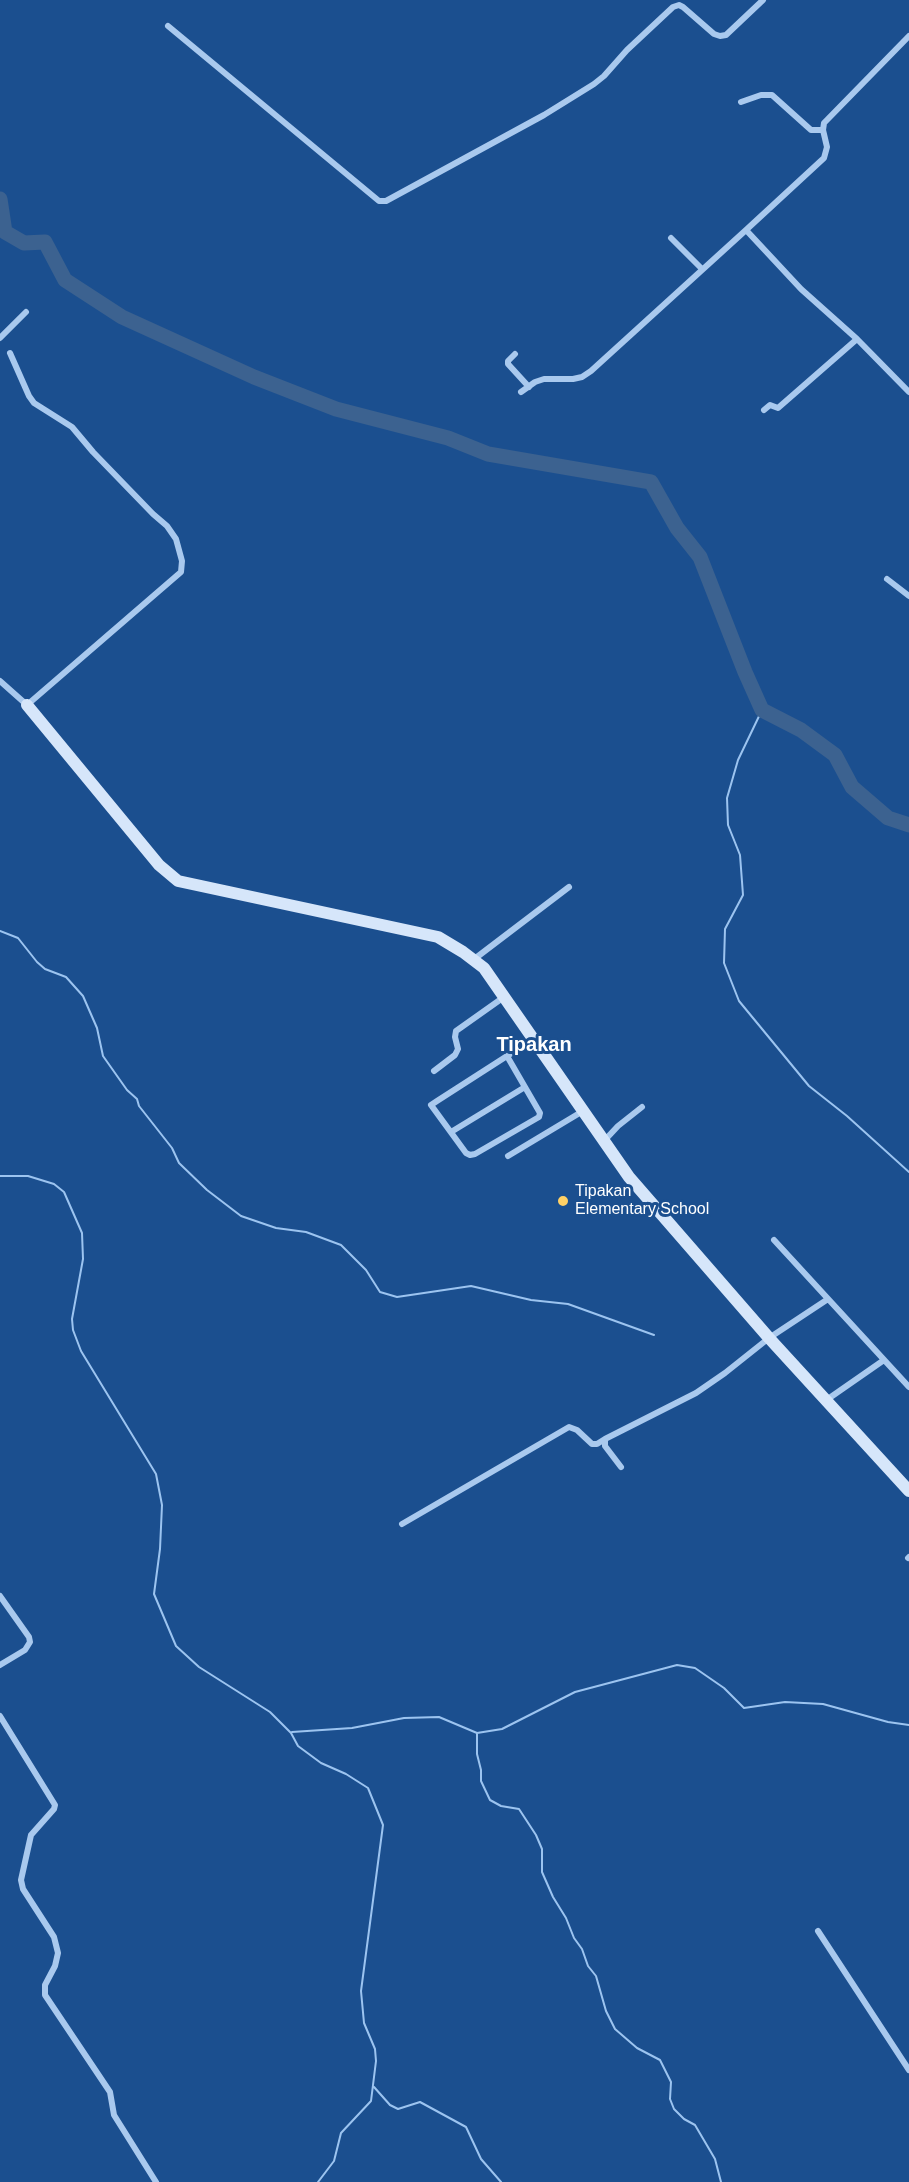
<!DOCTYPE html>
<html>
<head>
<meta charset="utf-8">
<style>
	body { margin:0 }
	canvas { display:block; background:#1b4f8f }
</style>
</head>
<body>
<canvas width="909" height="2182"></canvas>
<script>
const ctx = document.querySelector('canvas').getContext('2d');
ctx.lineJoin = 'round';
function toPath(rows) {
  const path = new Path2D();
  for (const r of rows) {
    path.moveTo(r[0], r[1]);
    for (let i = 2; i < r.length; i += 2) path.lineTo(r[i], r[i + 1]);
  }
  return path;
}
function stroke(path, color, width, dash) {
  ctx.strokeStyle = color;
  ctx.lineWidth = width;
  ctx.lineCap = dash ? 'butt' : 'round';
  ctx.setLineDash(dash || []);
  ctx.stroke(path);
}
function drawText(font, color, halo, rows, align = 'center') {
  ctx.font = font + ' Helvetica,sans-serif';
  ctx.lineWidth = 6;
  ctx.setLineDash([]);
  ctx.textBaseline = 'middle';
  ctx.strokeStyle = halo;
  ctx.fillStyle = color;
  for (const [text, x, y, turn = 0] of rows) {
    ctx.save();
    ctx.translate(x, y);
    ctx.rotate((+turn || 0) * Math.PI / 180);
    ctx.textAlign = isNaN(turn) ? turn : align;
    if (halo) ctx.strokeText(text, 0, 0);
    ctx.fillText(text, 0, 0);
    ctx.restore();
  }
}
stroke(toPath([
	[762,710,738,760,727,798,728,825,740,855,743,895,725,929,724,963,739,1001,809,1086,847,1116,909,1172],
	[0,931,18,938,37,962,45,969,66,977,83,996,97,1028,103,1056,127,1090,137,1099,139,1106,172,1148,179,1163,207,1190,241,1216,276,1228,306,1232,341,1245,366,1270,380,1292,397,1297,471,1286,531,1300,568,1304,654,1335],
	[0,1176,28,1176,54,1184,64,1192,82,1233,83,1259,72,1319,73,1330,81,1351,156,1474,162,1505,160,1549,154,1594,176,1646,199,1667,270,1712,291,1733,298,1746,321,1763,346,1774,368,1788,383,1825,361,1991,364,2023,375,2049,376,2061,371,2101,341,2133,334,2161,318,2182],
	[292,1732,352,1728,404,1718,439,1717,477,1733,502,1729,575,1692,677,1665,695,1668,724,1688,744,1708,785,1702,823,1704,888,1722,909,1725],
	[477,1733,477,1754,481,1770,481,1781,490,1800,501,1806,519,1809,536,1835,542,1849,542,1872,553,1897,566,1918,574,1938,582,1949,588,1966,596,1976,606,2011,615,2029,637,2048,660,2060,671,2082,670,2099,674,2109,684,2119,695,2125,715,2159,721,2182],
	[374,2087,390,2105,398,2109,420,2102,466,2127,481,2159,501,2182]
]), '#9cc4f0', 2);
stroke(toPath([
	[0,199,5,232,24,243,45,242,65,280,122,317,254,377,336,409,448,438,488,454,651,482,677,528,700,557,745,672,762,710,801,730,835,755,852,787,888,818,909,825]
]), '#3c6290', 15);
stroke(toPath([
	[168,26,379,201,386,201,544,115,594,84,604,76,627,50,673,7,679,5,683,7,714,34,720,36,726,35,763,0],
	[909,36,824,123,823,130,827,147,824,158,746,230,801,289,857,339,909,392],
	[741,102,761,95,772,95,811,130,823,130],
	[671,238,702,269],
	[0,338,26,312],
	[515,354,508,361,508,364,529,387],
	[521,392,535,382,544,379,573,379,582,377,591,371,746,230],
	[764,410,770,405,778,408,857,339],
	[887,579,909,596],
	[0,681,27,705,181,572,182,561,176,539,167,526,153,514,93,452,72,427,34,403,29,396,10,353],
	[473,960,569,887],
	[507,1056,540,1113,539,1117,475,1154,470,1155,466,1153,431,1105,437,1101,507,1056,533,1040],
	[434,1071,455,1055,458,1049,455,1037,456,1031,504,997],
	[451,1132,525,1087],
	[604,1141,618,1126,642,1107],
	[508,1156,583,1111],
	[774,1240,909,1387],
	[825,1401,884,1360],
	[621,1467,605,1446,605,1439,696,1393,725,1373,769,1338,828,1299],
	[402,1524,569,1427,577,1430,592,1444,597,1444,605,1439],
	[908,1558,909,1557],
	[0,1596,29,1637,30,1642,25,1650,0,1665],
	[0,1716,55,1805,54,1809,31,1835,21,1880,23,1889,54,1937,58,1953,55,1966,45,1985,45,1995,110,2092,114,2115,156,2182],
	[818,1931,909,2070]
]), '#a9c9ee', 6);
stroke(toPath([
	[27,705,159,865,178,881,438,937,463,952,484,968,629,1177,769,1338,909,1491]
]), '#d6e6fa', 12);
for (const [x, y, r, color] of [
	[563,1201,6,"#ffd166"]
]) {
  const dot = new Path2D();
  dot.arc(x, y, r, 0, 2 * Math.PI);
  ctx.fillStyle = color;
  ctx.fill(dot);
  stroke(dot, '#1b4f8f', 2);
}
drawText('16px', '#fff', '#1b4f8f', [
	["Tipakan",575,1192],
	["Elementary School",575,1210]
], 'left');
drawText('bold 20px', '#fff', '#1b4f8f', [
	["Tipakan",534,1045]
]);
</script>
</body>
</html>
